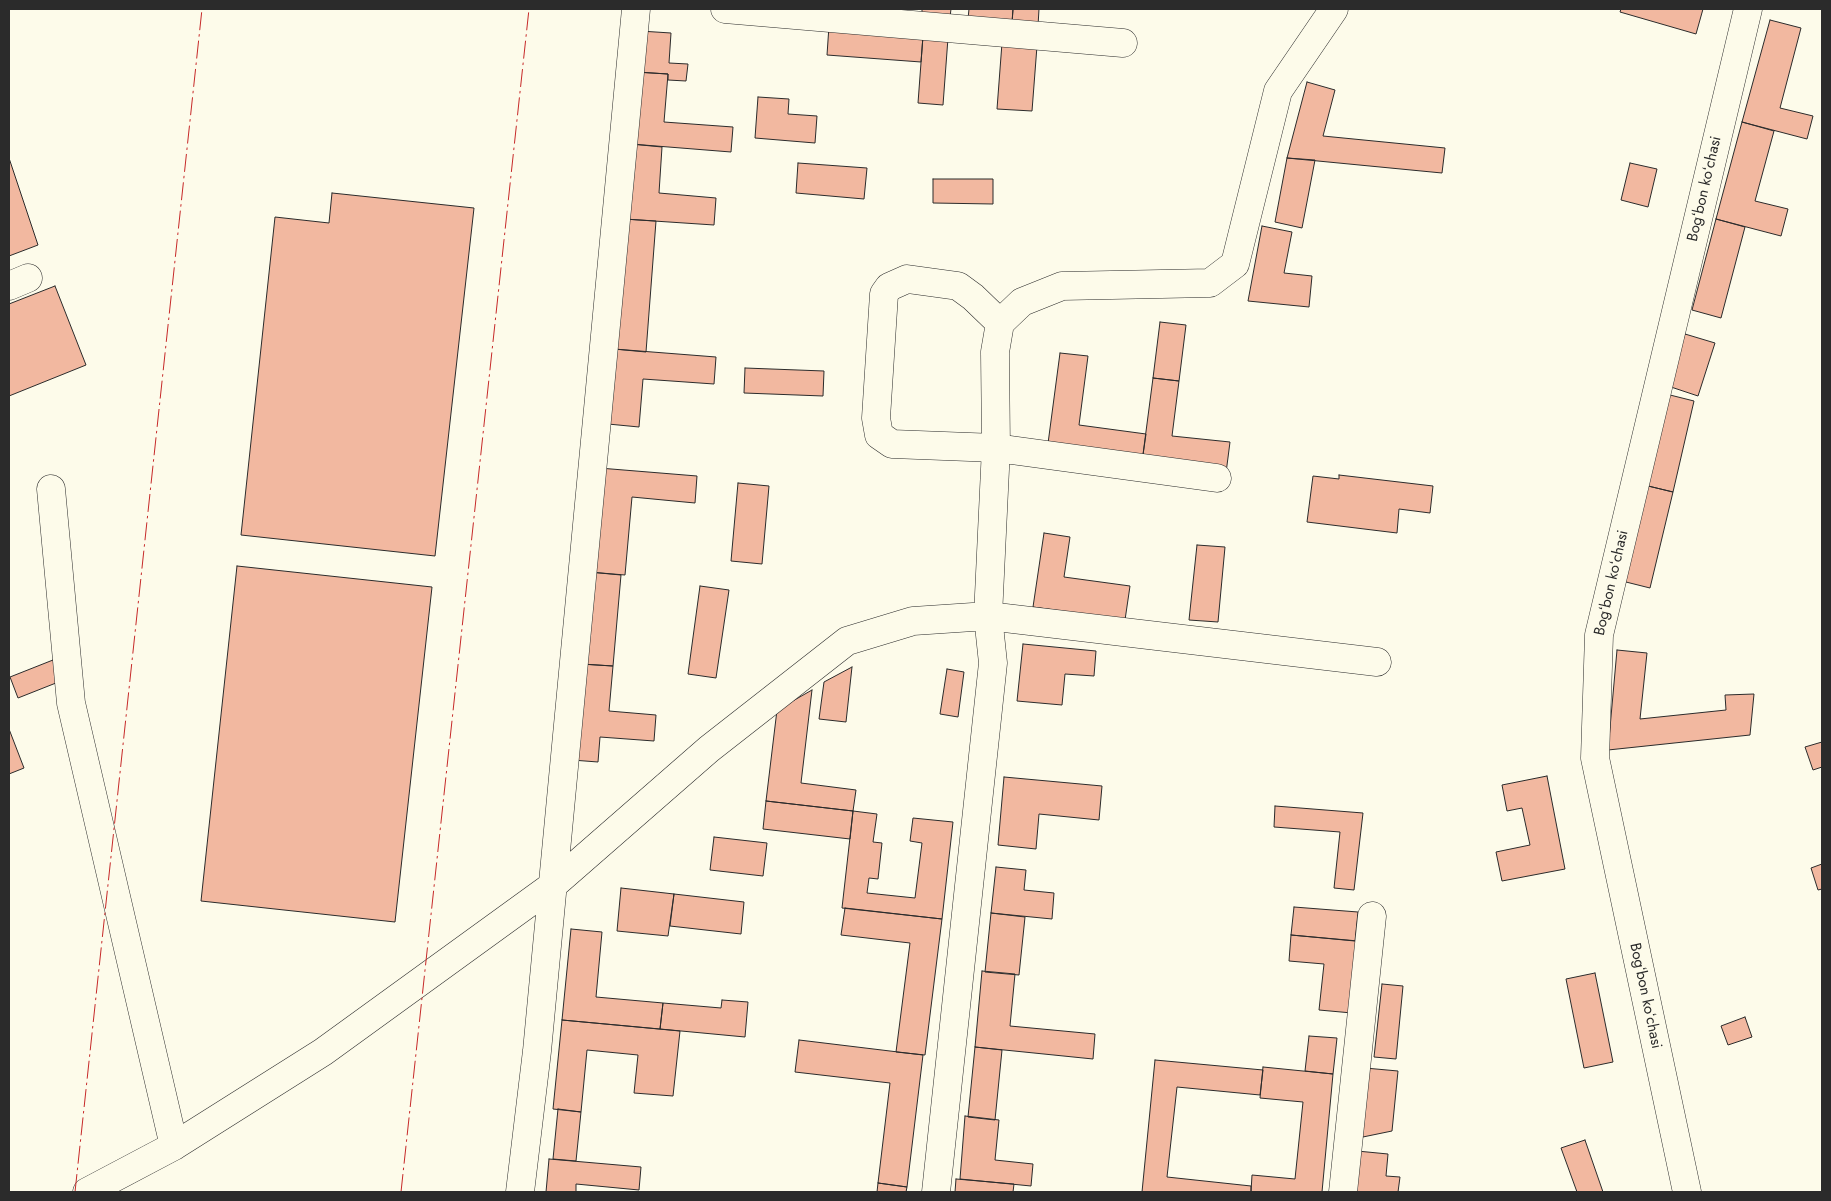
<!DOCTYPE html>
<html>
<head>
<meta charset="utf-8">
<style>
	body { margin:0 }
	#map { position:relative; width:1831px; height:1201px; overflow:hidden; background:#fdfbea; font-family:Jost,sans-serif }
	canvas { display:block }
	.frame { position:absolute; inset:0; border:10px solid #2b2b2b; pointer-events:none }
</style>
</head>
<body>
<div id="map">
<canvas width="1831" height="1201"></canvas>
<div class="frame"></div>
</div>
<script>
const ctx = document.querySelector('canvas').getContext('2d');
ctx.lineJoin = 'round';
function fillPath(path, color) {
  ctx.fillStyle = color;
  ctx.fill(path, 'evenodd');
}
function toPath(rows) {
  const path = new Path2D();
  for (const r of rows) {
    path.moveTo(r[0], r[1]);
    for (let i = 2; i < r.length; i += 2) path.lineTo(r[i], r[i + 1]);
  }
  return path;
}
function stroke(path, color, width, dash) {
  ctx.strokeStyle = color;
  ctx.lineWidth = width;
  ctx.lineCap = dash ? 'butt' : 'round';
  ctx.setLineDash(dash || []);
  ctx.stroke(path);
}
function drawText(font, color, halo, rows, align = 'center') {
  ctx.font = font + ' Jost,sans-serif';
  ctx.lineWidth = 4;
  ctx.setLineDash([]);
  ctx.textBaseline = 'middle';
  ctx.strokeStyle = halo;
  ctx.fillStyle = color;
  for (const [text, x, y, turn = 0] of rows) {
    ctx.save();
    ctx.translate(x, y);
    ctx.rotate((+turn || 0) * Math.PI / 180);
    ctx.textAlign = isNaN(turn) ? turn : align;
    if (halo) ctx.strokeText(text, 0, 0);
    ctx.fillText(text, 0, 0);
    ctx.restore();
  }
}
const building = toPath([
	[922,9,951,9,950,17,922,15,922,9],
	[969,9,1013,9,1012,23,968,19,969,9],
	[1013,9,1039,9,1038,26,1012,23,1013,9],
	[1621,9,1703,9,1696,34,1620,12,1621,9],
	[1770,20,1801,28,1780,108,1813,116,1807,139,1742,122,1770,20],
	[829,26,923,36,921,62,827,55,829,26],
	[640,31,671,33,669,63,688,64,686,81,668,80,668,74,636,72,640,31],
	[923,36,948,38,943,105,918,103,923,36],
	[1002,43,1037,46,1032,111,997,109,1002,43],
	[636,72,668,74,664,122,733,127,731,152,631,144,636,72],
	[1307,82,1335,90,1323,136,1445,148,1442,173,1287,158,1307,82],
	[758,97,789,99,788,114,817,116,815,143,755,138,758,97],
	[1742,122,1774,131,1755,201,1788,209,1781,236,1716,219,1742,122],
	[631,144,662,147,659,193,716,198,714,225,624,219,631,144],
	[9,158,38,245,9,256,9,158],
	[1287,158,1315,160,1302,228,1275,222,1287,158],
	[798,163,867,168,864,199,796,193,798,163],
	[1630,163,1657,169,1648,207,1621,200,1630,163],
	[933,179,993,179,993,204,933,203,933,179],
	[332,193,474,208,435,556,241,535,275,217,329,223,332,193],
	[624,219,656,221,646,352,614,349,624,219],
	[1716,219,1745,227,1721,318,1692,310,1716,219],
	[1262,226,1292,232,1284,273,1312,276,1309,307,1248,301,1262,226],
	[55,286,86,365,9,396,9,304,55,286],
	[1160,322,1186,325,1179,381,1153,378,1160,322],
	[1685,334,1715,343,1698,396,1668,386,1685,334],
	[614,349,716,357,714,384,643,379,639,427,608,424,614,349],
	[1060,353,1088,356,1079,425,1146,434,1142,462,1047,451,1060,353],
	[745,368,824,371,823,396,744,393,745,368],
	[1153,378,1179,381,1172,436,1230,442,1226,473,1142,462,1153,378],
	[1666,394,1694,401,1673,492,1644,485,1666,394],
	[599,468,697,476,695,503,632,497,625,575,589,572,599,468],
	[1339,475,1433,486,1430,513,1399,509,1397,533,1307,522,1313,476,1339,479,1339,475],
	[738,483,769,486,762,564,731,561,738,483],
	[1644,485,1673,492,1650,588,1622,581,1644,485],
	[1044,533,1070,537,1064,577,1130,586,1125,620,1033,607,1044,533],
	[1197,545,1225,547,1218,622,1189,620,1197,545],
	[237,566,432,587,395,922,201,901,237,566],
	[589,572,621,575,613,666,581,664,589,572],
	[700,586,729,590,716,678,688,674,700,586],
	[1023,644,1096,651,1094,676,1065,674,1062,705,1017,701,1023,644],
	[1617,650,1647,653,1640,719,1726,710,1725,695,1754,694,1750,735,1608,750,1617,650],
	[53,660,61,681,18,698,10,677,53,660],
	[581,664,613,666,609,711,656,715,654,741,600,737,598,762,572,760,581,664],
	[852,667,846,722,819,719,824,682,852,667],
	[947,669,964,672,958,717,940,714,947,669],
	[812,690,801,783,856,790,853,811,766,801,777,710,812,690],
	[9,729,24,768,9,774,9,729],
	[1822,742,1822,767,1813,770,1805,747,1822,742],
	[1547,776,1565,869,1502,881,1496,852,1530,845,1522,808,1507,811,1502,785,1547,776],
	[1004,777,1102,786,1099,820,1039,814,1036,849,998,845,1004,777],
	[766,801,853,811,850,839,763,829,766,801],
	[1275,806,1363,813,1354,890,1334,888,1340,832,1274,827,1275,806],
	[853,811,877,814,873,842,882,843,878,879,869,878,867,893,915,898,922,843,910,841,913,818,953,822,942,919,842,908,853,811],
	[714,837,767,843,763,876,710,870,714,837],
	[1822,864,1822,889,1818,890,1811,868,1822,864],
	[996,867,1026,870,1024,890,1054,893,1052,919,991,913,996,867],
	[621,888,674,894,668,936,617,931,621,888],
	[674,894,744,902,741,934,670,926,674,894],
	[1294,907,1358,912,1355,941,1291,935,1294,907],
	[845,908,942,919,925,1055,896,1052,910,943,841,935,845,908],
	[991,913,1025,917,1019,975,985,972,991,913],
	[571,929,602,932,596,997,663,1003,660,1029,562,1020,571,929],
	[1291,935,1358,941,1352,1013,1319,1010,1324,964,1289,961,1291,935],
	[982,971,1015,974,1010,1026,1095,1034,1093,1059,975,1047,982,971],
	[1595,973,1613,1062,1584,1068,1566,979,1595,973],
	[1382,984,1403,986,1396,1059,1374,1057,1382,984],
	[722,1000,748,1002,745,1037,660,1029,663,1003,721,1008,722,1000],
	[1745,1017,1752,1037,1728,1045,1721,1026,1745,1017],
	[562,1020,680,1031,673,1096,634,1093,638,1055,587,1050,581,1112,553,1109,562,1020],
	[1309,1036,1337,1038,1333,1074,1305,1071,1309,1036],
	[799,1040,923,1055,907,1187,878,1183,890,1083,795,1072,799,1040],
	[975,1047,1002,1050,995,1120,968,1117,975,1047],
	[1155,1060,1263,1070,1260,1095,1177,1087,1167,1177,1251,1186,1251,1192,1142,1192,1155,1060],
	[1263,1067,1333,1074,1322,1192,1251,1192,1252,1175,1295,1179,1303,1102,1260,1098,1263,1067],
	[1365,1068,1398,1071,1392,1131,1358,1138,1365,1068],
	[558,1109,581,1112,576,1161,553,1159,558,1109],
	[965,1116,999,1120,995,1160,1033,1164,1031,1186,960,1179,965,1116],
	[1585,1140,1603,1192,1577,1192,1561,1148,1585,1140],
	[1357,1151,1388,1154,1386,1176,1400,1177,1398,1192,1353,1192,1357,1151],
	[549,1159,641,1167,639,1190,576,1184,576,1192,546,1192,549,1159],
	[956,1179,1014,1184,1013,1192,955,1192,956,1179],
	[878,1183,907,1187,906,1192,877,1192,878,1183]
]);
fillPath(building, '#f2b8a0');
stroke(building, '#2b2b2b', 1);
const minor = toPath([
	[725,9,1123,43],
	[1334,9,1278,91,1235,264,1210,283,1062,286,1022,302,1000,323,995,352,996,448,988,616,1377,662],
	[9,286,28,278],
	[1000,323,973,297,958,286,907,279,889,287,884,294,876,418,879,435,892,444,996,448,1217,478],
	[51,489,71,703,174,1146],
	[87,1192,174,1146,323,1052,552,886,709,749,847,641,913,621,988,616,993,663,936,1192],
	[520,1192,537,1051,636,9],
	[1343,1192,1372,916],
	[1687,1192,1595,758,1599,635,1748,9]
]);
stroke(minor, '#2b2b2b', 29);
stroke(minor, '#fdfbea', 28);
stroke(toPath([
	[75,1192,202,9],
	[401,1192,529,9]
]), '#c62828', 1, [18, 4, 2.5, 4]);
drawText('15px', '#2b2b2b', '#fdfbea', [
	["Bogʻbon koʻchasi",1705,189,-77],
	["Bogʻbon koʻchasi",1612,583,-77],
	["Bogʻbon koʻchasi",1645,996,78]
]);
</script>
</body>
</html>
